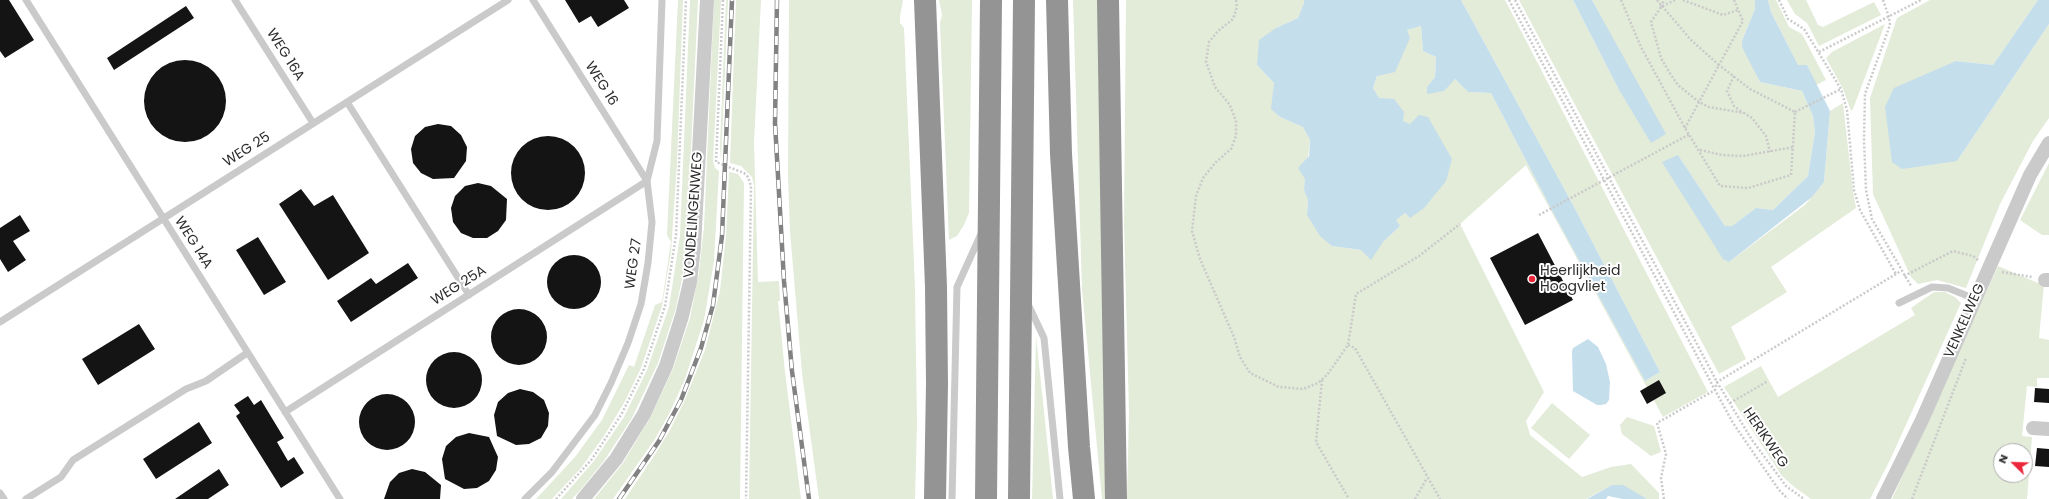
<!DOCTYPE html>
<html>
<head>
<meta charset="utf-8">
<style>
	body { margin:0 }
	#map { position:relative; width:2049px; height:499px; overflow:hidden; background:#fff; font-family:Poppins,sans-serif }
	canvas { display:block }
	.north { position:absolute; left:1993px; top:443px; width:40px; height:40px; box-sizing:border-box; background:#fff; border:1px solid #ababab; border-radius:50%; rotate:293deg; font-size:11px; font-weight:700; line-height:16px; text-align:center; color:#2d2d2d }
	.north::after { content:''; display:block; margin:auto; width:14px; height:18px; background:#ec263a; clip-path:polygon(50% 0,100% 100%,50% 72%,0 100%) }
</style>
</head>
<body>
<div id="map">
<canvas width="2049" height="499"></canvas>
<div class="north">N</div>
</div>
<script>
const ctx = document.querySelector('canvas').getContext('2d');
ctx.lineJoin = 'round';
function fillPath(path, color) {
  ctx.fillStyle = color;
  ctx.fill(path, 'evenodd');
}
function toPath(rows) {
  const path = new Path2D();
  for (const r of rows) {
    if (r.length === 3) {
      path.moveTo(r[0] + r[2], r[1]);
      path.arc(r[0], r[1], r[2], 0, 2 * Math.PI);
      continue;
    }
    path.moveTo(r[0], r[1]);
    for (let i = 2; i < r.length; i += 2) path.lineTo(r[i], r[i + 1]);
  }
  return path;
}
function stroke(path, color, width, dash) {
  ctx.strokeStyle = color;
  ctx.lineWidth = width;
  ctx.lineCap = dash ? 'butt' : 'round';
  ctx.setLineDash(dash || []);
  ctx.stroke(path);
}
function drawText(font, color, halo, rows, align = 'center') {
  ctx.font = font + ' Poppins,sans-serif';
  ctx.lineWidth = 4;
  ctx.setLineDash([]);
  ctx.textBaseline = 'middle';
  ctx.strokeStyle = halo;
  ctx.fillStyle = color;
  for (const [text, x, y, turn = 0] of rows) {
    ctx.save();
    ctx.translate(x, y);
    ctx.rotate((+turn || 0) * Math.PI / 180);
    ctx.textAlign = isNaN(turn) ? turn : align;
    if (halo) ctx.strokeText(text, 0, 0);
    ctx.fillText(text, 0, 0);
    ctx.restore();
  }
}
fillPath(toPath([
	[678,0,683,0,677,163,671,252,662,306,641,368,624,403,604,436,581,468,552,499,536,499,575,457,602,420,629,365,634,367,655,305,662,302,671,242,667,235],
	[690,0,698,0,687,237,684,269,676,308,658,363,632,418,604,461,582,488,572,499,561,499,594,461,624,417,647,370,669,307,680,236],
	[714,0,721,0,713,161,715,168,719,171,714,261,704,320,685,379,670,412,655,439,613,499,594,499,623,463,650,418,673,369,690,318,699,272,704,227],
	[726,0,728,0,721,161,720,146],
	[736,0,761,0,754,143,758,282,779,281,780,301,778,301,785,372,801,499,749,499,754,185,752,177,741,166,730,163],
	[789,0,903,0,900,16,900,23,904,28,915,288,917,423,915,499,819,499,802,373,790,231,788,176],
	[939,0,972,0,969,213,964,225,957,236,949,240,940,23,942,15],
	[1073,0,1100,0,1108,499,1102,499,1082,289],
	[1126,0,1304,0,1304,3,1298,18,1276,28,1257,65,1274,83,1272,109,1280,117,1303,127,1310,140,1304,190,1308,199,1307,215,1332,246,1361,250,1383,242,1400,226,1395,220,1405,213,1410,218,1410,124,1402,121,1379,98,1373,88,1377,76,1407,30,1421,26,1423,51,1436,57,1435,77,1427,87,1455,79,1468,92,1491,93,1556,218,1645,381,1660,372,1572,203,1461,0,1505,0,1708,392,1663,417,1526,165,1460,224,1544,392,1526,421,1530,435,1582,477,1611,467,1631,464,1659,493,1659,499,1647,499,1612,485,1586,499,1127,499,1129,413,1124,223],
	[1519,0,1573,0,1618,88,1614,41,1592,0,1755,0,1755,9,1742,41,1760,82,1802,91,1813,116,1815,132,1808,176,1773,210,1756,208,1732,226,1725,226,1678,155,1729,262,1805,205,1824,182,1830,111,1843,103,1853,192,1856,208,1771,267,1787,292,1731,327,1746,359,1719,374],
	[1768,0,1776,0,1789,27,1802,34,1826,80,1816,85,1807,65,1798,65,1771,12],
	[1787,0,1806,0,1818,25,1823,27,1874,2,1881,15,1819,46,1807,23,1795,14],
	[1930,0,2038,0,1993,65,1956,61,1957,161,2049,24,2049,118,2033,141,2000,204,1966,288,1937,280,1918,284,1911,277,1873,194,1870,98,1897,18],
	[1885,24,1853,109,1851,111,1843,89,1826,58,1832,52],
	[2049,163,2049,235,2042,235,2020,220],
	[729,172,738,174,744,183,740,499,625,499,656,453,670,430,684,402,705,350,720,291,726,236],
	[1998,266,2038,283,2044,284,2039,338,2049,340,2049,378,2037,378,2037,387,2027,386,2022,436,2032,437,2027,499,1892,499],
	[2001,451,2025,451,2025,475,2001,475],
	[1934,292,1945,292,1955,297,1961,303,1890,460,1870,499,1811,499,1793,486,1782,476,1724,387,1761,366,1778,397,1915,315,1911,308],
	[1036,336,1047,440,1053,499,1032,499],
	[1552,403,1590,435,1569,459,1531,428],
	[1627,417,1654,426,1661,452,1651,456,1622,434,1620,425]
]), '#e3ebd9');
fillPath(toPath([
	[1304,0,1461,0,1572,203,1660,372,1645,381,1556,218,1491,93,1468,92,1455,79,1444,91,1427,94,1427,87,1435,77,1436,57,1423,51,1421,26,1407,30,1410,38,1395,72,1377,76,1373,88,1379,98,1394,99,1404,112,1403,121,1410,124,1419,115,1428,117,1452,159,1446,181,1424,208,1410,218,1405,213,1396,220,1400,226,1383,242,1371,260,1361,250,1332,246,1320,236,1307,215,1308,200,1304,190,1305,179,1298,168,1309,156,1310,140,1303,127,1280,117,1271,109,1274,83,1257,65,1259,40,1276,28,1298,18,1304,3],
	[1573,0,1592,0,1666,134,1651,143,1618,88],
	[1755,0,1768,0,1771,12,1798,65,1807,65,1830,111,1824,182,1812,197,1729,262,1723,259,1662,162,1678,155,1725,226,1732,226,1756,208,1773,210,1808,176,1815,132,1813,116,1802,91,1760,82,1742,47,1742,41,1755,9],
	[2038,0,2049,0,2049,24,1957,161,1902,169,1892,162,1885,107,1894,88,1956,61,1993,65],
	[1588,339,1598,347,1606,364,1610,382,1609,400,1606,404,1601,405,1597,405,1573,391,1572,351,1573,348],
	[1612,485,1623,485,1647,499,1623,499,1608,496,1606,499,1587,499]
]), '#c4deec');
fillPath(toPath([
	[0,0,9,0,34,40,5,58,0,51],
	[565,0,624,0,629,8,598,27,591,16,579,23],
	[186,6,194,18,114,70,107,58],
	[185,101,41],
	[438,124,451,126,461,135,467,147,466,161,454,178,433,179,421,173,413,163,411,149,415,136,425,127],
	[548,173,37],
	[478,183,491,186,507,199,506,220,498,231,487,238,473,238,461,233,453,222,451,208,455,196,465,186],
	[301,189,314,206,333,195,369,253,328,280,279,204],
	[20,215,30,231,13,241,26,260,8,272,0,259,0,228],
	[1538,233,1573,300,1525,325,1490,258],
	[258,237,286,282,264,295,236,250],
	[574,282,27],
	[408,263,418,278,351,322,337,301,371,278,376,284],
	[519,337,28],
	[139,324,155,349,98,385,82,359],
	[454,380,28],
	[1659,380,1666,393,1647,404,1640,391],
	[2035,388,2049,389,2049,403,2034,402],
	[520,389,533,392,544,400,549,413,548,426,541,438,529,444,516,445,497,436,494,415,498,402,508,393],
	[387,422,28],
	[248,396,254,405,261,400,284,438,277,442,288,461,294,457,304,473,281,488,236,416,240,413,234,405],
	[199,422,212,443,156,479,143,459],
	[469,433,489,437,498,457,496,470,489,481,477,488,464,489,445,479,442,459,446,446,456,437],
	[2037,448,2049,449,2049,467,2035,466],
	[219,469,229,485,208,499,175,499],
	[412,469,425,472,441,485,440,499,384,499,390,482,399,473]
]), '#141414');
stroke(toPath([
	[723,0,716,162,744,173,748,177,751,186,746,499],
	[1236,0,1237,7,1233,19,1218,31,1209,42,1206,62,1215,87,1230,105,1236,121,1236,136,1231,149,1215,163,1203,178,1196,196,1192,231,1200,259,1234,337,1240,357,1250,373,1279,387,1303,389,1318,383,1327,375,1348,345,1356,294,1419,256,1460,224],
	[1509,0,1715,390,1733,423,1779,490,1788,499],
	[1515,0,1717,382,1752,440,1786,486,1804,499],
	[1621,0,1641,47,1685,128,1720,186,1748,188,1791,175,1795,112,1750,89,1719,65,1743,21,1734,0],
	[1657,0,1691,40,1719,65,1685,128],
	[1675,0,1661,7,1651,22,1661,58,1671,75,1678,85,1699,102,1709,107,1744,113,1752,118,1766,136,1770,152],
	[1683,0,1723,15,1738,10],
	[1779,0,1788,19,1804,29,1841,89,1847,110,1854,190,1860,210,1896,274],
	[1883,0,1889,17,1890,25,1865,94,1864,140,1866,190,1872,219,1911,286],
	[1661,7,1664,0],
	[1819,52,1921,0],
	[1734,76,1727,91,1734,106,1743,113],
	[1795,112,1841,89],
	[1700,150,1722,155,1743,156,1794,147],
	[1539,215,1690,134],
	[2002,272,2032,277],
	[1904,276,1953,251,1973,256,1978,260],
	[1348,345,1355,348,1440,499],
	[1322,380,1316,442,1349,499],
	[1730,403,1768,381],
	[556,499,592,459,621,415,644,369,665,306,676,235,686,0],
	[1415,499,1427,478],
	[1664,499,1661,478,1666,454,1657,423,1715,390,1717,382,1901,271],
	[1912,499,1966,358]
]), '#cacaca', 2.5, [2, 2]);
stroke(toPath([
	[26,0,340,499],
	[235,0,313,123],
	[347,102,469,295],
	[1899,303,1932,287,1948,288,1975,299],
	[1028,304,1044,338,1060,499],
	[0,322,508,0],
	[285,412,647,181,533,0],
	[0,493,4,499],
	[26,499,61,477,73,460,186,389,206,381,247,353],
	[525,499,552,472,595,415,611,383,628,343,641,304,648,263,652,222,647,181,657,141,662,0],
	[952,499,957,287,981,234]
]), '#cacaca', 7);
stroke(toPath([
	[2045,280,2049,280],
	[2033,428,2049,429],
	[583,499,616,459,644,414,666,366,682,316,690,282,694,247,707,0],
	[1883,499,1922,420,2030,175,2049,143]
]), '#cacaca', 14);
stroke(toPath([
	[925,0,936,287,937,384,935,499],
	[1057,0,1061,154,1079,447,1084,499],
	[1108,0,1116,499],
	[986,499,991,0],
	[1019,499,1024,0]
]), '#949494', 22);
const rail = toPath([
	[777,0,775,123,784,281,792,371,809,499],
	[619,499,659,441,681,400,701,348,713,305,722,236,732,0]
]);
stroke(rail, '#828282', 4.5);
stroke(rail, '#fff', 3, [9]);
for (const [x, y, r, color] of [
	[1532,279,4,"#ec263a"]
]) {
  const dot = new Path2D();
  dot.arc(x, y, r, 0, 2 * Math.PI);
  ctx.fillStyle = color;
  ctx.fill(dot);
  stroke(dot, '#fff', 1.5);
}
drawText('14px', '#2d2d2d', '#fff', [
	["WEG 16A",285,55,58],
	["WEG 16",601,84,58],
	["WEG 25",247,150,-32],
	["VONDELINGENWEG",694,215,-86],
	["WEG 14A",193,243,58],
	["WEG 27",634,264,-82],
	["WEG 25A",459,286,-32],
	["VENKELWEG",1965,321,-66],
	["HERIKWEG",1765,438,56]
]);
drawText('14px', '#2d2d2d', '#fff', [
	["Heerlijkheid",1540,271],
	["Hoogvliet",1540,287]
], 'left');
</script>
</body>
</html>
